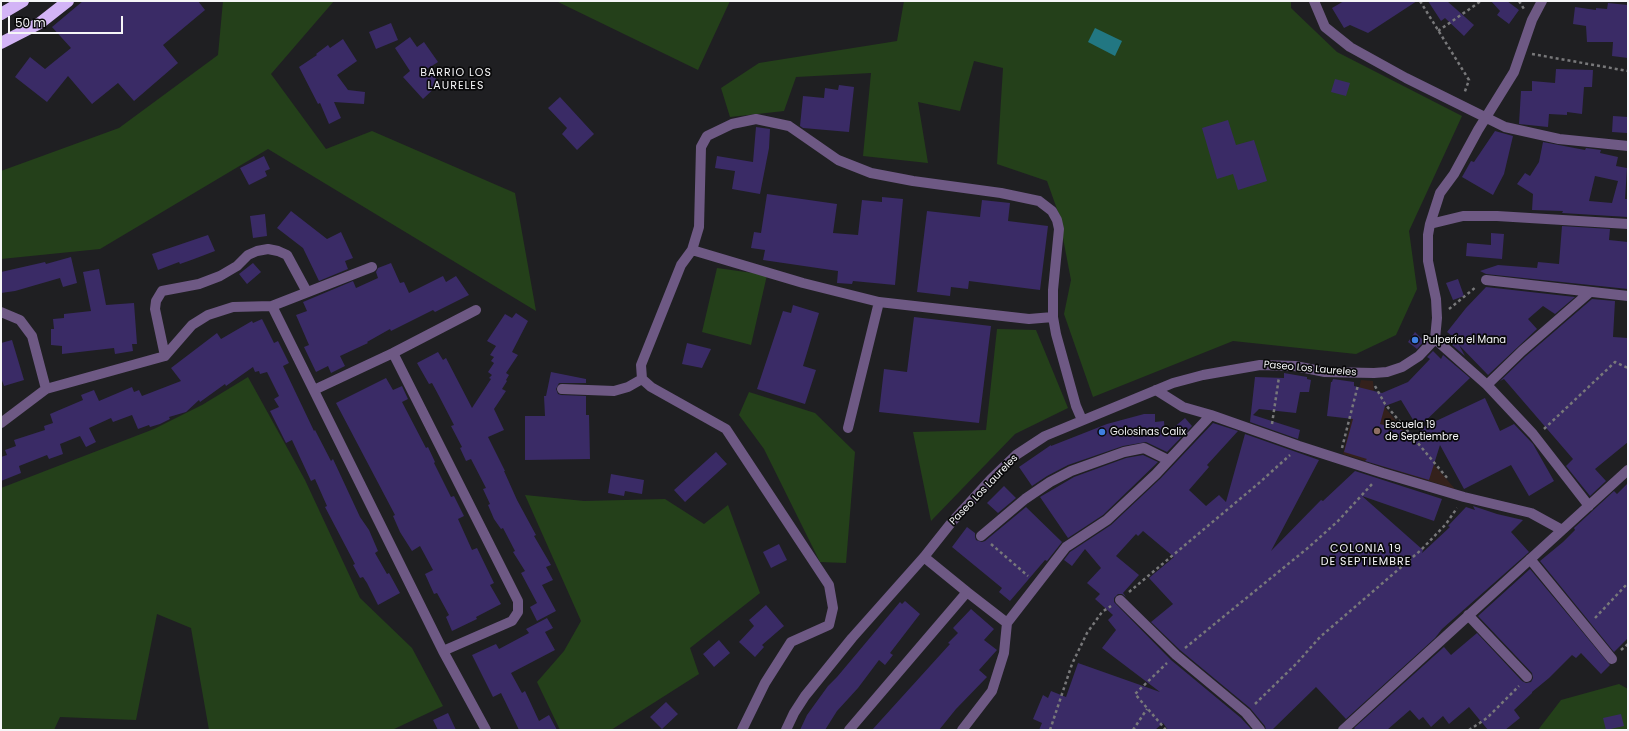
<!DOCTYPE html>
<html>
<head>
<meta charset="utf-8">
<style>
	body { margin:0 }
	#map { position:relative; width:1629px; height:731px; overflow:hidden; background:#1f1f22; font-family:Poppins,sans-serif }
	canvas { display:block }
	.frame { position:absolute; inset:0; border:2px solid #f5f5f7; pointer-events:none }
	.scale { position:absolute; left:8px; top:16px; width:115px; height:18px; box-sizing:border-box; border:2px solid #f5f5f7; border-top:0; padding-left:5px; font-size:12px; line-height:14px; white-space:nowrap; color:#f5f5f7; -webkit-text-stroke:3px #09090a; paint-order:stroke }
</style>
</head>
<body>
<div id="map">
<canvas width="1629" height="731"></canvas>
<div class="frame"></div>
<div class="scale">50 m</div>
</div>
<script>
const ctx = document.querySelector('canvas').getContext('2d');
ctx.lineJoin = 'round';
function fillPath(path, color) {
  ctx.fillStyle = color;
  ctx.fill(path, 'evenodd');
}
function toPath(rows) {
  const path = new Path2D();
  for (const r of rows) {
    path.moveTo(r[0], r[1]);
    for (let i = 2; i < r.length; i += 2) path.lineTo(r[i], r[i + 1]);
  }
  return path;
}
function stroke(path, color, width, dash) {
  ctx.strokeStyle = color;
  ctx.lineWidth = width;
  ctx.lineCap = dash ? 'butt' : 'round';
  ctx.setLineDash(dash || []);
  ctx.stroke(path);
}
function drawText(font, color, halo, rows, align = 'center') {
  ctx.font = font + ' Poppins,sans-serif';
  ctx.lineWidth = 3.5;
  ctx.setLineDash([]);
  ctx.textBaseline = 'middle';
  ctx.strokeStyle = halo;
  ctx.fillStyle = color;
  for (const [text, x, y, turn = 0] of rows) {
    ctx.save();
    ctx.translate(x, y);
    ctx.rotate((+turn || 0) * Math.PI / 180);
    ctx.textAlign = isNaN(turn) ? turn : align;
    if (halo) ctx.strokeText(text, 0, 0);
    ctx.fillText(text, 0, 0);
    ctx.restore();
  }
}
fillPath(toPath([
	[1361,380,1373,381,1374,392,1386,409,1455,489,1343,454]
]), '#34211c');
fillPath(toPath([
	[223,1,334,1,271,74,326,149,372,131,515,193,536,311,268,149,100,249,1,259,1,171,119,128,218,55],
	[556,1,730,1,698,70],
	[904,1,1291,1,1291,8,1337,52,1462,116,1409,231,1417,289,1396,335,1356,354,1233,341,1093,397,1064,314,1071,280,1058,212,1047,181,997,164,1003,68,974,61,960,111,918,102,928,163,863,156,871,73,796,77,784,111,730,117,721,88,759,63,897,41],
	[717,268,767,275,751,345,702,332],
	[997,329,1036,330,1068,408,1015,434,931,521,913,432,986,430],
	[248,377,305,480,360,598,412,648,443,706,392,730,209,730,191,628,157,614,136,720,60,717,54,730,1,730,1,488,154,429,202,405],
	[749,392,815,413,855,452,846,563,820,562,764,449,739,415],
	[525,495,584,501,665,499,704,524,728,505,760,593,690,648,699,674,611,730,560,730,537,682,564,651,581,621],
	[1619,684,1628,689,1628,730,1538,730,1561,700]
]), '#24401a');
fillPath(toPath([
	[1095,28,1122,41,1115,56,1088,42]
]), '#227782');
fillPath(toPath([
	[83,1,198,1,205,10,163,45,178,63,134,101,118,83,92,104,68,76,47,102,15,77,30,57,45,69,71,48,52,27],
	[1344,1,1417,1,1368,33,1350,25,1344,28,1332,8],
	[1428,1,1447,1,1474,25,1464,36,1445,18,1441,21],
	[1491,1,1507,1,1519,10,1509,24,1497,15,1500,11],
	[1608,3,1628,5,1628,58,1612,56,1613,42,1587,42,1586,26,1573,24,1575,7,1596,10,1596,8,1607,9],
	[391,23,398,40,376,49,369,32],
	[410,37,417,47,424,42,438,62,427,69,440,83,423,99,403,77,410,71,395,48],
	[343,39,357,61,337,75,348,90,365,92,364,104,334,102,341,118,329,124,320,103,318,104,299,67,317,55,316,54,328,45,330,48],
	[1556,69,1593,70,1592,87,1584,87,1582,114,1567,112,1567,115,1549,114,1548,127,1519,124,1521,91,1532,91,1532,81,1555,83],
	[1335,79,1350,83,1346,96,1331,92],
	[839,85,854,87,849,132,803,128,800,126,803,96,824,98,825,88,838,90],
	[560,97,594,134,577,150,562,134,567,128,548,108],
	[1613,116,1628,117,1627,133,1612,132],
	[1228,120,1236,145,1254,140,1267,181,1238,190,1233,174,1217,179,1202,128],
	[756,127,770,129,769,148,760,194,732,189,735,171,715,168,717,156,753,162],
	[1495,131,1513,136,1504,174,1493,195,1462,177,1471,161,1474,162],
	[1543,142,1585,150,1586,148,1601,150,1600,153,1618,157,1616,166,1627,168,1625,199,1628,199,1628,217,1562,213,1563,211,1532,210,1533,194,1517,184,1525,173,1530,176,1539,162],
	[1595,176,1618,181,1612,203,1589,201],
	[264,156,270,169,265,171,267,176,249,185,240,168],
	[767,194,837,204,833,233,858,235,862,200,882,202,882,197,903,199,895,285,853,281,852,284,837,283,838,271,763,260,765,250,751,248,754,232,761,233],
	[982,200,1010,203,1008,221,1048,226,1040,290,969,281,968,289,951,287,950,296,917,292,927,211,980,217],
	[291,211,327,239,341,232,353,258,345,261,348,269,319,281,303,248,277,228],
	[265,214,267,236,253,238,250,216],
	[1562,226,1610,229,1609,240,1628,242,1628,289,1486,274,1480,271,1498,265,1537,268,1538,262,1559,264],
	[1491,233,1504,234,1502,259,1466,256,1467,243,1491,245],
	[208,235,215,251,194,259,180,264,179,262,158,270,152,254],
	[71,257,77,283,63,287,60,278,15,291,1,293,1,272,45,262,46,264],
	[253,263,261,272,247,284,239,274],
	[391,263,400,283,404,282,409,293,443,276,446,282,456,276,469,295,435,312,433,310,391,331,390,329,367,342,368,343,340,356,345,366,331,373,328,366,316,372,304,347,309,345,296,315,307,311,303,302,353,281,356,288,378,278,376,272,378,268],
	[99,269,106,305,134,303,137,344,132,344,133,351,115,354,114,348,62,354,62,346,51,345,51,329,54,329,53,319,64,318,64,314,91,311,83,272],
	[1458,279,1464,296,1453,300,1446,283],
	[1486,287,1575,297,1555,314,1543,306,1528,319,1537,329,1488,375,1459,345,1465,356,1452,345,1456,339,1447,332,1466,308],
	[1592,299,1615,301,1613,337,1628,338,1628,442,1595,469,1606,481,1590,496,1566,466,1573,459,1504,379,1500,381,1526,356],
	[793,305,819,313,803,366,816,370,805,404,757,389,783,311,791,313],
	[516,313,528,321,512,352,518,355,506,373,509,375,506,380,507,381,502,389,506,391,494,409,504,430,488,437,505,471,504,471,517,500,536,535,534,536,551,565,546,567,553,580,542,585,556,611,537,621,530,607,537,603,521,573,525,571,513,552,515,551,503,528,501,529,494,519,488,505,490,504,483,489,486,488,471,459,466,461,460,448,462,447,451,426,454,425,439,396,432,383,429,384,417,363,438,352,443,360,446,358,472,408,491,379,489,378,492,375,488,372,494,363,491,361,494,357,490,355,496,346,487,341,505,314,512,318],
	[914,317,991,326,979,423,879,412,884,369,907,372],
	[262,319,274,343,278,341,289,363,283,366,314,431,315,430,331,461,333,459,360,517,369,530,378,551,375,553,387,574,389,573,400,593,378,605,367,583,363,577,360,578,353,565,355,564,325,507,327,506,315,479,311,481,292,440,286,443,270,411,279,407,274,399,279,396,267,372,260,374,259,371,255,372,253,367,226,386,225,384,200,402,199,400,186,412,169,417,170,419,160,424,150,427,149,425,138,429,132,415,113,422,111,418,89,428,96,442,86,447,80,436,60,444,63,454,49,459,47,455,19,466,21,473,1,481,1,457,7,455,5,450,16,446,14,440,45,430,44,426,53,423,50,414,83,400,81,395,94,390,99,401,132,387,134,392,139,390,142,396,181,381,171,368,217,333,221,339,252,321,253,323],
	[1415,332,1424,341,1417,349,1408,342],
	[12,340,24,380,4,386,1,378,1,343],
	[687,343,711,349,702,368,682,364],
	[1433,351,1441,359,1443,355,1470,378,1418,428,1401,400,1385,406,1380,424,1423,436,1419,429,1485,398,1500,431,1514,424,1533,444,1554,481,1529,496,1511,465,1464,489,1440,445,1429,480,1365,461,1367,459,1344,452,1353,419,1327,416,1331,382,1332,382,1333,379,1354,382,1354,386,1382,393,1408,382,1430,359,1427,357],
	[551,372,586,379,586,383,559,383,556,389,558,394,561,395,586,396,586,415,589,415,590,459,525,460,525,416,545,416,544,396,546,396],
	[1284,373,1307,377,1307,379,1311,380,1309,392,1300,392,1296,413,1259,409,1253,415,1300,430,1298,439,1250,422,1255,377,1284,378],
	[386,378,393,390,402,386,408,399,402,402,426,448,428,447,435,462,434,463,451,497,454,496,464,516,458,519,472,550,477,548,494,583,490,585,501,604,476,617,477,619,452,631,446,617,449,615,437,593,434,594,425,574,433,570,420,546,412,551,400,532,393,516,395,515,336,403],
	[1144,414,1155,414,1155,422,1164,421,1165,435,1185,418,1192,426,1167,452,1146,442,1123,446,1068,465,1047,476,1032,486,1019,467,1051,445,1051,446,1107,424],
	[1213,423,1238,431,1207,465,1209,467,1189,490,1206,506,1219,495,1226,502,1245,434,1319,460,1271,551,1321,500,1323,501,1355,471,1442,499,1434,521,1362,496,1423,550,1422,553,1450,527,1448,526,1466,507,1475,510,1473,506,1497,514,1523,520,1511,532,1529,552,1442,629,1435,638,1346,719,1316,687,1272,730,1266,730,1265,726,1250,708,1180,650,1151,622,1173,604,1149,578,1174,557,1143,531,1138,536,1136,534,1116,556,1139,575,1123,593,1126,597,1122,594,1118,594,1114,598,1114,602,1171,660,1241,718,1252,730,1168,730,1163,723,1155,730,1039,730,1042,723,1033,719,1043,695,1048,698,1051,691,1066,697,1078,663,1160,692,1102,648,1116,630,1108,620,1113,615,1095,599,1100,594,1087,583,1101,568,1085,549,1072,566,1064,560,1070,552,1111,525,1161,478],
	[716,452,727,464,685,502,674,490],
	[1143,455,1158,462,1103,515,1068,538,1040,497,1074,477,1126,458],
	[611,474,644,480,642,494,625,491,624,496,608,493],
	[1628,483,1628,638,1614,652,1540,561,1563,542,1575,530,1574,528,1614,491,1617,494],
	[1004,486,1016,498,998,513,987,503],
	[1026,507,1062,542,1047,561,1045,560,1010,601,999,592,1002,588,952,547,967,527,975,533,975,537,976,540,982,542,985,541],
	[779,544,787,560,771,568,763,552],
	[1530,569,1610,665,1601,674,1581,653,1576,658,1572,655,1549,678,1532,692,1532,693,1514,710,1520,718,1505,730,1488,730,1469,707,1449,724,1443,716,1431,727,1423,717,1419,720,1410,710,1387,730,1356,730,1354,728,1444,647,1451,655,1477,633,1522,681,1526,683,1531,682,1533,678,1532,673,1478,616],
	[905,601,920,614,890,653,893,655,885,665,879,660,858,688,837,711,825,730,800,730,807,715,828,686,837,677,900,602,902,604],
	[766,605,784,626,762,645,764,647,755,657,739,642,754,626,749,620],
	[971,609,994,629,984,640,997,650,979,670,987,677,956,709,939,730,872,730,950,644,948,643,958,633,953,628],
	[547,618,553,628,545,632,555,650,511,673,522,693,525,691,539,721,549,715,557,730,519,730,501,693,493,697,472,655,496,644,499,649,529,633,526,629],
	[719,640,730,653,714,667,703,654],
	[666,702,678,714,662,729,650,717],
	[448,713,456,730,438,730,433,720],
	[1621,714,1624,726,1606,730,1603,718]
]), '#3a2b66');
stroke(toPath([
	[1420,1,1469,80,1464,94],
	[1519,1,1524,9],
	[1438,31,1481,1],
	[1532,54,1628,71],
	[1449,309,1476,287],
	[1375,386,1385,404,1448,479],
	[1272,424,1279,377],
	[1544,429,1615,362,1628,368],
	[1342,448,1358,385],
	[991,544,1028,576],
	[1129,592,1259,483,1290,455],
	[1595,618,1628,583],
	[1185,648,1309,547,1338,521,1373,483],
	[1621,650,1628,644],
	[1255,704,1297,663,1320,637,1421,550,1446,524,1457,508],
	[1050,730,1072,664,1087,633,1102,612,1111,606],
	[1133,730,1147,709],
	[1166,730,1135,694,1167,663],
	[1469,730,1487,718,1519,686]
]), '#78787a', 2.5, [3, 3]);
stroke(toPath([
	[1314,1,1325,27,1350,47,1406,78,1505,127,1559,139,1628,146],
	[1430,224,1463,216,1497,216,1628,224],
	[692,250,803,283,879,302,1029,319,1053,317,1056,334,1076,406,1082,420],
	[1486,280,1628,296],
	[272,306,443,651,486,730],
	[1,312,20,320,32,336,46,389],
	[1435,339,1487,385,1533,434,1589,506],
	[393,353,518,601,518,612,512,621,443,651],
	[165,356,155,309,156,301,162,291,199,284,220,276,237,266,248,255,257,251,268,249,278,251,287,255,307,292],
	[1487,385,1522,351,1590,292],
	[562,389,614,391,628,387,642,379],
	[314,390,393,353,476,310],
	[1156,390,1183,407,1211,415,1299,446,1383,473,1464,497,1531,513,1562,530],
	[1,423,46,389,165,356,192,325,208,315,233,307,272,306,372,267],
	[848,428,879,302],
	[981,536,1025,499,1050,482,1071,471,1124,452,1144,448,1168,460],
	[1530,559,1612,659],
	[967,592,1007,623],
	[1120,600,1176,655,1246,713,1260,730],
	[1468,615,1527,677],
	[742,730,765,683,791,642,829,625,833,608,829,585,726,429,651,387,642,379,641,365,681,265,692,250,699,227,701,147,707,136,732,124,756,119,789,126,838,160,871,173,913,181,1001,193,1039,201,1052,211,1057,220,1059,229,1053,290,1053,317],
	[786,730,794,713,805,696,852,638,924,557,951,523,991,479,1016,455,1045,436,1173,383,1203,375,1260,365,1295,366,1325,372,1374,373,1387,372,1402,367,1419,356,1435,339,1437,318,1436,299,1428,261,1428,235,1430,224,1440,193,1454,174,1478,130,1514,72,1532,20,1542,1],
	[849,730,967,592,924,557],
	[962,730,992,691,1004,653,1007,623,1066,547,1107,520,1156,474,1211,415],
	[1343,730,1628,470]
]), '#6e5984', 10);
stroke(toPath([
	[1,14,23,1],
	[1,43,40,23,68,1]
]), '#d3b4f6', 12);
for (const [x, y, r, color] of [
	[1415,340,4,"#3f7fe0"],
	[1377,431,4,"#8d6e63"],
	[1102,432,4,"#3f7fe0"]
]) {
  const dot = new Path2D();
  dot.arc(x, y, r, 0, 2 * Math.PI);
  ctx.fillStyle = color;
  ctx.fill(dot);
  stroke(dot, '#09090a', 1.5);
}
drawText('10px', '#f5f5f7', '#09090a', [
	["Pulpería el Mana",1423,340],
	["Escuela 19",1385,425],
	["de Septiembre",1385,437],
	["Golosinas Calix",1110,432]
], 'left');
drawText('10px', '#f5f5f7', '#09090a', [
	["Paseo Los Laureles",1310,369,5],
	["Paseo Los Laureles",984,490,-46]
]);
ctx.letterSpacing = '1px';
drawText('11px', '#f5f5f7', '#09090a', [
	["BARRIO LOS",456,73],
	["LAURELES",456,86],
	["COLONIA 19",1366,549],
	["DE SEPTIEMBRE",1366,562]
]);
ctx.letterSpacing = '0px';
</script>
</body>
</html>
